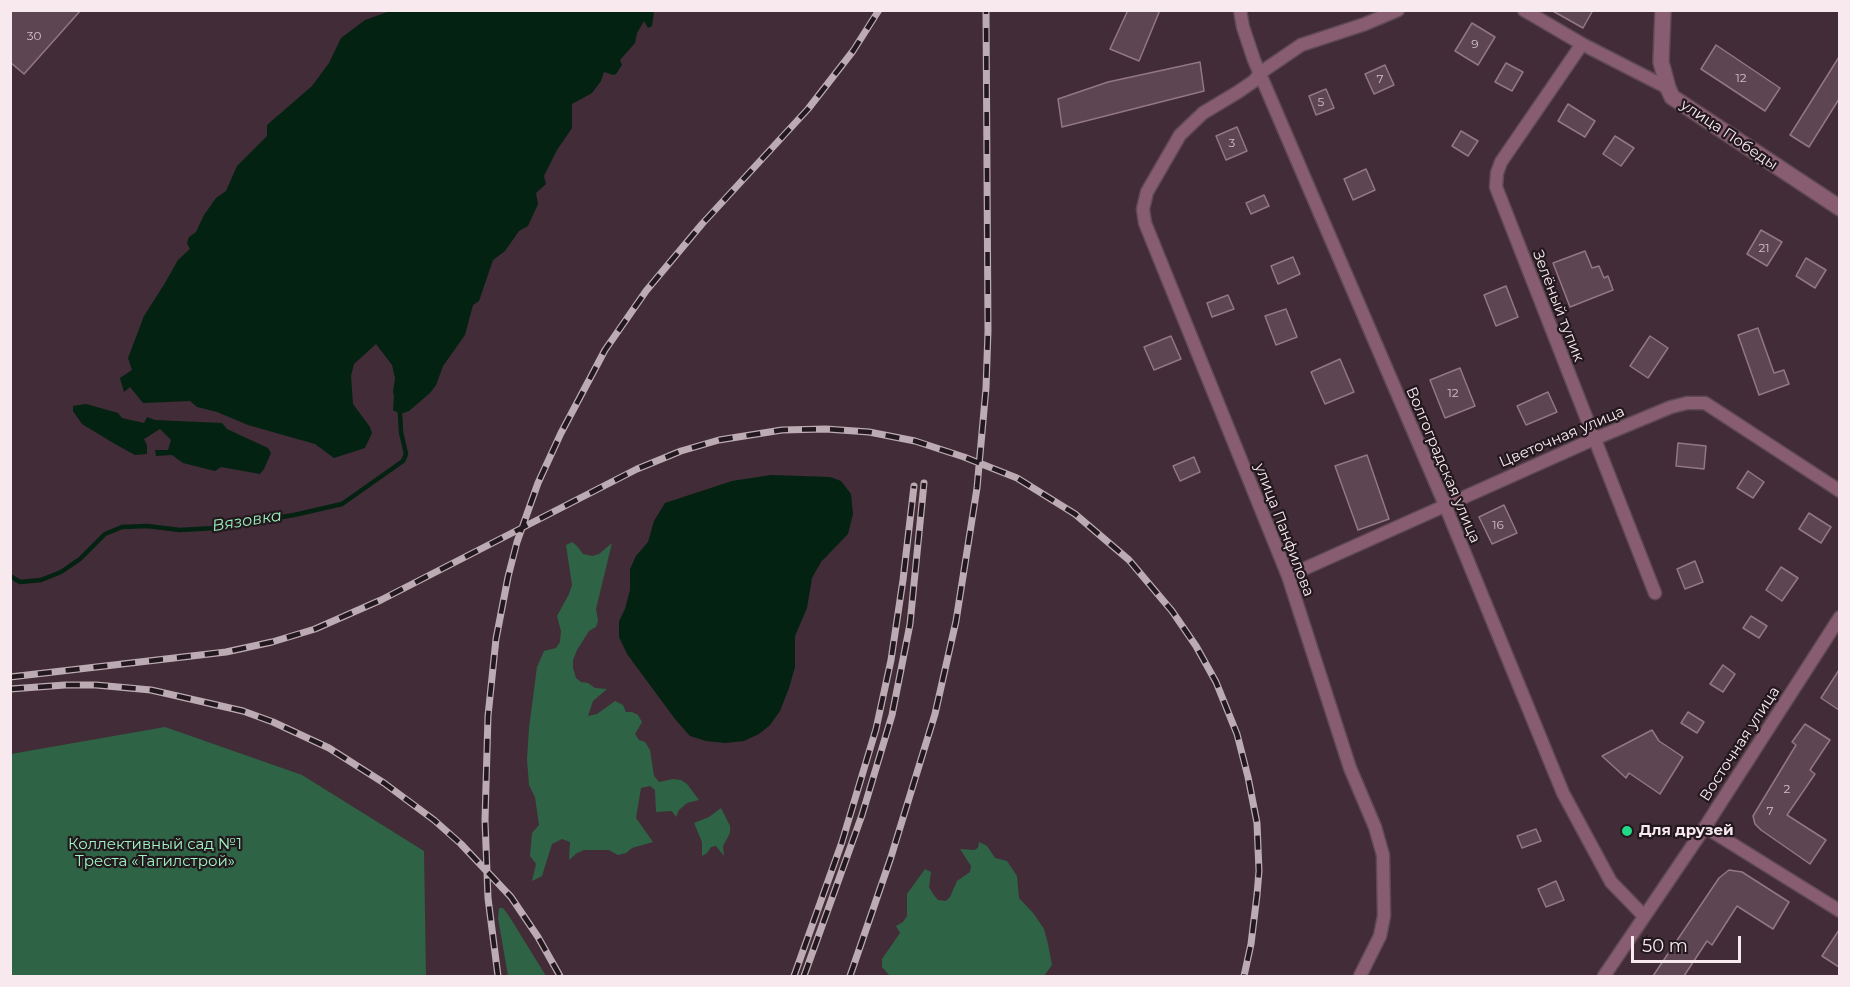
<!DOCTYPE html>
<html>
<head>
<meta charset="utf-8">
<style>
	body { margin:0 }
	#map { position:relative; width:1850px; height:987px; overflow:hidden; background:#422c37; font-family:Montserrat,sans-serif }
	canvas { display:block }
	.frame { position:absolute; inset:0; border:12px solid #f8e9ef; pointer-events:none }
	.scale { position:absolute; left:1631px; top:936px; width:110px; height:27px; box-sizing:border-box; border:3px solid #f8e9ef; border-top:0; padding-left:8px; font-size:18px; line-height:21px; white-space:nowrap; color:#f8e9ef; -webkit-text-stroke:4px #22181d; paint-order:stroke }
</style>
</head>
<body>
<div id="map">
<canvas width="1850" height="987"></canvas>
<div class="frame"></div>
<div class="scale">50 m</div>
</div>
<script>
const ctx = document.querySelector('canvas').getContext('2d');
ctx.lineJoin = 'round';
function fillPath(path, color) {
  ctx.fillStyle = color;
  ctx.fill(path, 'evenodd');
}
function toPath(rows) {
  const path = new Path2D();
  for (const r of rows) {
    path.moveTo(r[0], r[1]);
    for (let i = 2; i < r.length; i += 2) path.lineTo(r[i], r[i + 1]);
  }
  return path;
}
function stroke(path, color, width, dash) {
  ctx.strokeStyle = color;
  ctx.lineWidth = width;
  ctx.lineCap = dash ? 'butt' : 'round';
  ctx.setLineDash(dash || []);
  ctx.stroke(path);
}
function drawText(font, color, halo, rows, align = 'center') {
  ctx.font = font + ' Montserrat,sans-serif';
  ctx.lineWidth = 4.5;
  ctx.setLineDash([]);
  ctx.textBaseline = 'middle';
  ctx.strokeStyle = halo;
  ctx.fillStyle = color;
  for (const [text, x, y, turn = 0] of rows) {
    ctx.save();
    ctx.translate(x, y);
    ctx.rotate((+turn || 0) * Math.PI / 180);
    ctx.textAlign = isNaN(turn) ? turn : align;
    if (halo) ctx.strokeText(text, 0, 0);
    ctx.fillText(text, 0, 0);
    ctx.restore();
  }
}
fillPath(toPath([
	[572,542,577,546,583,554,592,556,599,554,612,543,596,609,598,621,596,627,589,631,577,650,573,660,573,668,576,678,581,682,588,683,595,688,607,689,593,701,588,716,597,714,615,701,623,705,626,712,632,712,638,715,642,722,635,734,639,740,645,742,650,750,654,776,659,782,673,779,681,780,687,784,699,800,687,803,679,810,676,817,672,811,656,812,655,790,650,786,641,788,636,818,653,842,632,848,626,853,618,855,609,850,584,850,577,853,569,860,570,842,562,839,552,844,542,876,532,881,536,864,530,856,532,833,539,825,535,797,529,785,527,759,529,728,537,667,544,651,556,648,560,642,561,631,557,616,569,594,572,585,566,545],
	[165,727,302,775,424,851,426,976,11,976,11,754],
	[721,808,730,826,730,833,723,846,724,856,716,846,711,847,707,853,702,856,702,842,694,823,709,817],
	[979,842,987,846,995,858,1007,861,1017,876,1019,898,1034,914,1044,929,1048,944,1052,965,1044,976,890,976,882,967,882,959,900,933,896,926,903,922,907,916,907,894,925,869,931,872,929,887,933,894,938,900,946,901,950,897,957,881,970,872,971,866,960,849,974,850,978,848],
	[499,908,503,908,509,916,546,976,508,976,498,918]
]), '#2e6445');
fillPath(toPath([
	[393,10,654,11,652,26,648,28,644,21,637,33,635,43,620,60,622,65,616,74,613,75,604,72,601,81,592,93,572,104,572,128,557,150,544,176,546,184,536,193,538,204,528,226,519,231,505,251,493,260,479,301,473,305,465,335,443,366,436,385,430,393,409,411,400,414,393,410,394,396,393,392,395,378,392,365,376,344,354,364,351,376,353,404,370,427,372,433,365,448,334,458,315,444,248,425,217,412,197,407,190,401,143,403,130,387,124,392,120,378,132,370,128,358,144,316,165,283,178,260,190,249,187,243,189,237,196,232,204,215,216,198,226,191,237,166,267,136,267,125,312,86,329,63,341,38,365,20],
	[86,404,118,413,122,418,144,423,147,417,155,420,222,423,227,429,268,448,271,453,264,469,260,474,221,467,215,471,183,463,172,455,156,456,155,450,168,450,171,440,160,429,144,439,147,445,147,454,135,455,115,444,82,424,73,411,73,406],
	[771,475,830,477,841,481,851,494,853,514,848,534,821,562,812,578,807,608,795,636,795,667,789,688,780,711,770,725,759,734,744,741,725,743,706,741,690,736,675,719,627,654,619,637,619,621,625,609,630,590,630,569,636,556,648,542,654,521,665,503,732,481]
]), '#032212');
stroke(toPath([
	[10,576,20,582,41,580,61,572,80,559,105,534,122,527,147,526,180,530,215,528,294,515,342,504,403,461,406,454,401,432,400,414]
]), '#032212', 4.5);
const building = toPath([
	[10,10,81,10,24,74,10,62,10,10],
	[1128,10,1160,10,1139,61,1110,49,1128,10],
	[1551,10,1593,10,1583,28,1551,10],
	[1472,23,1495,37,1478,65,1455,51,1472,23],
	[1716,45,1780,88,1765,111,1701,69,1716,45],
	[1839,57,1839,99,1809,147,1790,135,1839,57],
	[1200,62,1204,91,1062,127,1058,99,1108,82,1200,62],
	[1506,63,1523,72,1512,91,1495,82,1506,63],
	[1385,65,1394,85,1374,94,1365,74,1385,65],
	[1326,89,1334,108,1316,115,1309,96,1326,89],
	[1568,104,1595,121,1585,137,1558,121,1568,104],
	[1237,127,1247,151,1226,160,1216,136,1237,127],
	[1461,131,1478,141,1468,156,1452,146,1461,131],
	[1615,136,1634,148,1621,166,1603,154,1615,136],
	[1366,169,1375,190,1353,200,1344,179,1366,169],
	[1264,195,1269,206,1251,214,1246,203,1264,195],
	[1761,230,1782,242,1767,266,1747,254,1761,230],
	[1585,251,1592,268,1599,266,1604,278,1608,276,1613,290,1570,307,1553,263,1585,251],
	[1293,257,1300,274,1278,284,1271,266,1293,257],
	[1806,258,1826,270,1815,288,1796,276,1806,258],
	[1506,286,1518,317,1496,326,1484,295,1506,286],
	[1228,295,1234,309,1212,317,1207,303,1228,295],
	[1286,309,1297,337,1276,345,1265,316,1286,309],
	[1758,328,1774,373,1784,370,1789,384,1759,395,1738,335,1758,328],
	[1171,336,1181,359,1154,370,1144,347,1171,336],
	[1650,336,1668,348,1648,378,1630,366,1650,336],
	[1340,359,1354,392,1325,404,1311,372,1340,359],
	[1460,368,1475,406,1445,418,1430,380,1460,368],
	[1548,392,1557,412,1526,425,1517,406,1548,392],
	[1678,443,1706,446,1704,469,1676,466,1678,443],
	[1367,455,1389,519,1358,530,1335,466,1367,455],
	[1194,457,1200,472,1180,481,1173,466,1194,457],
	[1748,471,1764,482,1753,498,1737,488,1748,471],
	[1504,505,1517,533,1492,544,1479,517,1504,505],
	[1809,513,1831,527,1821,543,1799,529,1809,513],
	[1695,561,1703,582,1685,589,1677,569,1695,561],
	[1781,567,1798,578,1782,601,1766,590,1781,567],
	[1751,616,1767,626,1759,638,1743,628,1751,616],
	[1723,665,1735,674,1723,692,1710,684,1723,665],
	[1839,670,1839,710,1821,698,1839,670],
	[1688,712,1704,722,1697,733,1681,723,1688,712],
	[1805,724,1830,740,1810,770,1815,774,1787,815,1826,840,1810,864,1761,830,1755,824,1753,816,1796,745,1792,742,1805,724],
	[1652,730,1659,741,1683,757,1660,794,1629,773,1626,778,1602,756,1652,730],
	[1536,829,1541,841,1522,848,1517,836,1536,829],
	[1729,870,1742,872,1789,902,1773,929,1737,906,1712,945,1707,941,1684,976,1653,976,1719,878,1729,870],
	[1556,881,1564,900,1546,907,1538,889,1556,881],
	[1839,930,1839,967,1822,956,1839,930]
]);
fillPath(building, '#5d4551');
stroke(building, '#927884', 1.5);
const minor = toPath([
	[1240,10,1243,27,1254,60,1445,505,1563,793,1611,882,1644,916],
	[1524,10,1582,44,1668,88],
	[1582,44,1501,162,1497,173,1496,187,1655,593],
	[1288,576,1594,439,1671,407,1687,403,1705,403,1840,491],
	[1705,827,1840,911],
	[1360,976,1380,936,1384,916,1383,855,1375,827,1350,768,1288,576,1145,223,1143,209,1147,192,1180,135,1203,113,1238,92,1254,81,1260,73,1301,45,1365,24,1398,10],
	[1604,976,1705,827,1840,617]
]);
const tertiary = toPath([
	[1663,10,1661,62,1668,88,1672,97,1840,208]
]);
stroke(minor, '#5f4a54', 15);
stroke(tertiary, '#5f4a54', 18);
stroke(minor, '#885d72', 12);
stroke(tertiary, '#885d72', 15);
const rail = toPath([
	[10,677,226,652,272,642,315,629,381,600,637,469,681,451,719,440,782,430,826,429,869,432,915,441,964,457,1017,478,1075,514,1129,560,1172,611,1196,646,1216,682,1237,734,1248,777,1257,823,1259,871,1257,895,1251,944,1244,976],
	[10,689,65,685,96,685,151,690,243,711,273,722,329,748,384,783,434,820,461,844,511,897,538,937,560,976],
	[498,976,488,898,485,820,488,716,496,639,508,577,517,542,538,483,561,433,605,350,646,291,702,224,808,109,853,51,879,10],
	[794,976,842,842,876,729,891,660,903,580,914,486],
	[804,976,862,815,892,715,910,624,924,483],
	[850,976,891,857,935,714,956,621,977,488,986,388,988,331,986,10]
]);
stroke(rail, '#bcabb2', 7);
stroke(rail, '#22181d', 4.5, [14]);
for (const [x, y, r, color] of [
	[1627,831,6,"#21d887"]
]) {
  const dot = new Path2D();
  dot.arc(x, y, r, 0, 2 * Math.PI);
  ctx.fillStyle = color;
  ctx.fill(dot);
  stroke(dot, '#22181d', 2);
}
drawText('12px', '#d1c0c8', null, [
	["30",34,36],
	["9",1475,44],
	["12",1741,78],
	["7",1380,79],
	["5",1321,102],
	["3",1232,143],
	["21",1764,248],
	["12",1453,393],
	["16",1498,525],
	["2",1787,789],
	["7",1770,811]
]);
drawText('15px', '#f8e9ef', '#22181d', [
	["улица Победы",1729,135,34],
	["Зелёный тупик",1558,306,69],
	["Цветочная улица",1562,437,-23],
	["Волгоградская улица",1443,465,67],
	["улица Панфилова",1284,530,69],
	["Восточная улица",1740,744,-57]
]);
drawText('bold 15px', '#f8e9ef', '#22181d', [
	["Для друзей",1639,831]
], 'left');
drawText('15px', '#9ff6c2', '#22181d', [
	["Коллективный сад №1",155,845],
	["Треста «Тагилстрой»",155,862]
]);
drawText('italic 16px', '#98efba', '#22181d', [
	["Вязовка",247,521,-9]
]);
</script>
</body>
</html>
